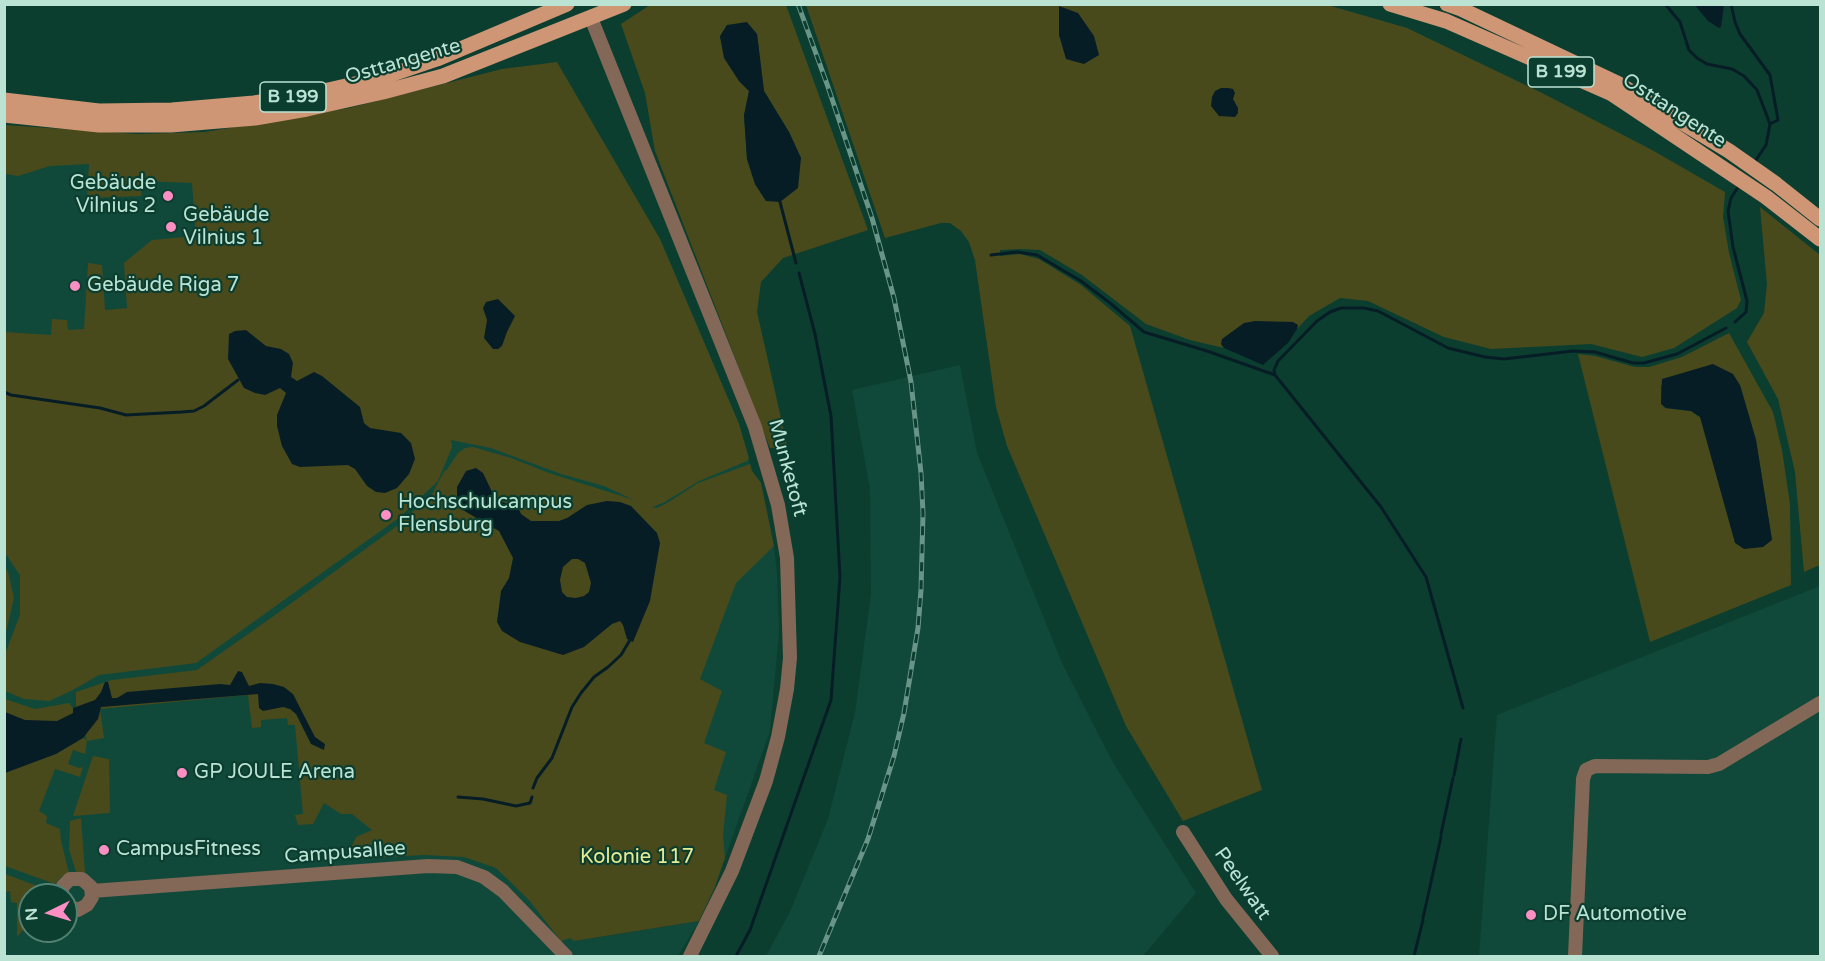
<!DOCTYPE html>
<html>
<head>
<meta charset="utf-8">
<style>
	body { margin:0 }
	#map { position:relative; width:1825px; height:961px; overflow:hidden; background:#0c3e30; font-family:"Varela Round",sans-serif }
	canvas { display:block }
	.frame { position:absolute; inset:0; border:6px solid #bae3d4; pointer-events:none }
	.north { position:absolute; left:18px; top:883px; width:60px; height:60px; box-sizing:border-box; background:#0c3e30; border:2px solid #528072; border-radius:50%; rotate:265deg; font-size:16px; font-weight:700; line-height:24px; text-align:center; color:#bae3d4 }
	.north::after { content:''; display:block; margin:auto; width:21px; height:27px; background:#fb8fc4; clip-path:polygon(50% 0,100% 100%,50% 72%,0 100%) }
</style>
</head>
<body>
<div id="map">
<canvas width="1825" height="961"></canvas>
<div class="frame"></div>
<div class="north">N</div>
</div>
<script>
const ctx = document.querySelector('canvas').getContext('2d');
ctx.lineJoin = 'round';
function fillPath(path, color) {
  ctx.fillStyle = color;
  ctx.fill(path, 'evenodd');
}
function toPath(rows) {
  const path = new Path2D();
  for (const r of rows) {
    path.moveTo(r[0], r[1]);
    for (let i = 2; i < r.length; i += 2) path.lineTo(r[i], r[i + 1]);
  }
  return path;
}
function stroke(path, color, width, dash) {
  ctx.strokeStyle = color;
  ctx.lineWidth = width;
  ctx.lineCap = dash ? 'butt' : 'round';
  ctx.setLineDash(dash || []);
  ctx.stroke(path);
}
function drawText(font, color, halo, rows, align = 'center') {
  ctx.font = font + ' "Varela Round",sans-serif';
  ctx.lineWidth = 4.5;
  ctx.setLineDash([]);
  ctx.textBaseline = 'middle';
  ctx.strokeStyle = halo;
  ctx.fillStyle = color;
  for (const [text, x, y, turn = 0] of rows) {
    ctx.save();
    ctx.translate(x, y);
    ctx.rotate((+turn || 0) * Math.PI / 180);
    ctx.textAlign = isNaN(turn) ? turn : align;
    if (halo) ctx.strokeText(text, 0, 0);
    ctx.fillText(text, 0, 0);
    ctx.restore();
  }
}
fillPath(toPath([
	[4,141,660,239,739,424,752,471,761,483,774,546,777,574,779,632,770,731,714,889,574,941,699,921,678,956,5,956],
	[30,895,66,895,66,931,30,931],
	[960,365,977,453,1062,663,1112,761,1196,893,1143,956,766,956,790,912,828,819,855,713,871,594,870,489,852,390],
	[1820,586,1820,956,1479,956,1497,715]
]), '#104939');
fillPath(toPath([
	[1324,4,1407,28,1542,93,1652,150,1725,192,1723,217,1729,253,1741,300,1737,308,1674,348,1642,357,1591,344,1491,349,1444,337,1368,301,1340,298,1309,316,1297,329,1297,325,1255,321,1221,344,1224,348,1190,340,1146,324,1082,275,1040,250,1020,249,1000,250,1000,256,1020,254,1039,259,1081,285,1130,326,1262,790,1183,821,1126,726,1007,446,996,407,975,260,969,242,961,231,950,223,941,223,885,238,806,5],
	[650,5,786,5,868,230,783,258,761,282,757,312,788,449,770,448,655,151,645,93,621,24],
	[727,25,757,34,764,91,789,132,801,158,766,201,755,184,747,159,744,116,749,91,739,81,725,58,720,37],
	[557,62,660,239,739,424,749,458,747,461,699,481,663,503,652,507,657,508,669,502,698,483,750,464,752,471,761,483,774,546,736,583,700,679,722,691,704,743,726,752,714,790,727,795,723,835,725,858,714,889,699,921,574,941,570,938,561,941,529,900,496,868,464,857,425,855,346,859,356,837,372,830,352,814,341,814,324,803,313,824,298,825,295,815,303,814,295,725,288,725,287,718,261,720,261,727,252,728,248,695,100,709,104,738,87,741,85,754,73,750,68,764,79,768,83,767,80,777,55,769,39,811,47,816,46,823,60,829,61,841,69,873,61,877,55,884,5,866,5,699,35,709,69,703,73,708,83,738,87,740,76,706,76,692,112,680,197,670,271,618,397,526,432,494,445,470,446,471,458,453,465,448,473,447,511,458,549,473,634,500,604,486,561,474,491,448,451,440,452,447,438,481,400,517,196,663,99,675,73,690,49,701,24,699,5,691,5,654,20,615,20,575,5,553,4,332,51,335,52,319,67,320,68,330,84,329,88,263,102,265,105,310,127,308,124,263,152,240,196,236,192,183,143,181,141,196,87,198,89,164,50,166,18,176,5,174,5,125,137,134,205,132,349,108,502,69],
	[1760,207,1820,255,1820,565,1804,572,1795,472,1778,399,1747,342,1764,313,1767,284],
	[1729,333,1773,412,1782,450,1790,504,1791,585,1650,642,1578,354,1595,356,1635,367,1649,367,1682,357],
	[1661,385,1740,385,1756,440,1772,540,1700,417,1691,411,1665,408,1661,403],
	[5,567,8,572,14,598,5,636],
	[93,756,109,759,110,813,73,816],
	[81,818,85,872,76,872,69,849,70,821],
	[5,874,53,892,53,895,30,895,30,922,17,937,17,903,11,902,10,891,5,892]
]), '#494a1c');
fillPath(toPath([
	[1695,5,1724,5,1721,27,1719,28,1708,21],
	[1059,6,1078,13,1094,36,1099,55,1084,64,1066,59,1059,35],
	[747,22,757,34,764,91,789,132,801,158,798,188,780,202,766,201,755,184,747,159,744,115,749,91,739,81,724,58,720,36,727,25],
	[1221,88,1228,88,1233,89,1235,93,1233,99,1238,108,1238,113,1235,117,1219,116,1211,106,1212,97,1215,91],
	[498,299,515,316,507,332,502,346,498,349,493,349,484,338,487,320,483,308,486,302],
	[1255,321,1293,322,1298,325,1297,329,1288,343,1263,365,1224,348,1221,344,1222,339,1244,323],
	[246,330,266,346,281,349,289,354,293,363,291,377,297,381,314,372,322,376,360,407,364,423,370,428,401,433,411,443,415,459,409,474,397,488,385,493,376,492,367,486,355,469,348,465,300,467,292,464,282,446,277,426,277,415,286,393,280,388,265,395,255,393,244,388,228,359,229,334,235,331],
	[1713,364,1733,374,1740,385,1756,440,1772,540,1763,547,1744,549,1735,543,1700,417,1691,411,1666,408,1661,404,1662,379],
	[476,468,483,473,496,500,518,507,521,514,531,521,559,521,567,518,587,505,607,501,620,502,631,506,657,533,660,543,650,601,633,642,627,639,623,625,620,621,612,624,584,647,563,655,520,642,502,631,497,622,501,591,509,578,513,558,499,531,461,509,457,495,457,487,466,471],
	[572,559,578,559,585,563,591,583,589,592,584,596,576,598,567,597,562,592,560,580,563,567],
	[238,671,242,672,249,686,260,683,273,684,284,687,293,694,315,737,325,744,324,750,311,744,296,714,290,709,283,707,263,711,259,708,258,694,101,707,98,719,83,738,56,754,5,773,5,712,25,720,57,721,73,713,73,708,95,700,101,692,105,682,108,682,112,698,117,698,127,692,220,684,230,685]
]), '#071d26');
stroke(toPath([
	[1665,4,1680,22,1689,50,1697,58,1707,64,1732,69,1744,76,1757,90,1770,124,1766,145,1754,163],
	[1731,4,1735,22,1740,34,1770,75,1778,120,1770,124],
	[780,202,796,263],
	[991,255,1017,252,1037,255,1081,281,1110,303,1144,332,1207,351,1275,375,1381,507,1426,577,1463,708],
	[1735,322,1746,312,1747,301,1733,247,1728,211,1731,198,1740,184],
	[1275,375,1274,370,1278,361,1317,321,1330,312,1341,308,1364,308,1378,311,1448,348,1485,357,1504,359,1573,351,1595,352,1633,363,1644,363,1677,354,1726,328],
	[4,392,11,395,100,408,126,415,182,412,194,411,204,406,238,380],
	[1454,775,1461,739],
	[533,788,537,778,552,758,572,707,581,693,594,677,608,667,621,655,630,640],
	[458,797,483,799,516,806,530,803,532,797],
	[1441,834,1453,778],
	[1423,918,1441,837],
	[736,956,750,930,831,700,840,577,831,416,815,334,799,273],
	[1414,956,1423,920]
]), '#071d26', 3);
stroke(toPath([
	[591,18,755,427,778,505,787,558,790,658,787,689,778,737,766,781,732,871,690,956],
	[1183,832,1226,899,1272,956],
	[92,891,428,866,457,867,484,877,503,891,566,956],
	[61,895,63,886,70,879,82,879,91,887,92,897,87,905,78,910,66,905],
	[1575,956,1583,779,1586,770,1595,766,1708,767,1719,764,1820,703]
]), '#836757', 14);
stroke(toPath([
	[1390,4,1446,21,1612,94,1766,197,1820,239],
	[1447,4,1461,9,1617,83,1729,151,1776,184,1820,219],
	[4,100,99,111,172,110,254,103,306,95,381,78,437,59,567,4],
	[4,115,99,125,171,125,255,118,307,109,383,92,443,76,624,4]
]), '#cf9676', 15);
const rail = toPath([
	[798,4,827,84,872,218,894,298,911,382,921,473,923,513,921,590,918,628,904,713,894,756,868,839,819,956]
]);
stroke(rail, '#689587', 5);
stroke(rail, '#0c3e30', 3, [9]);
for (const [x, y, r, color] of [
	[168,196,6,"#fb8fc4"],
	[171,227,6,"#fb8fc4"],
	[75,286,6,"#fb8fc4"],
	[386,515,6,"#fb8fc4"],
	[182,773,6,"#fb8fc4"],
	[104,850,6,"#fb8fc4"],
	[1531,915,6,"#fb8fc4"]
]) {
  const dot = new Path2D();
  dot.arc(x, y, r, 0, 2 * Math.PI);
  ctx.fillStyle = color;
  ctx.fill(dot);
  stroke(dot, '#0c3e30', 2);
}
for (const [x, y, w] of [
	[1561,72,66],
	[293,97,66]
]) {
  const box = new Path2D();
  box.roundRect(x - w / 2, y - 15, w, 30, 4.5);
  ctx.fillStyle = '#0c3e30';
  ctx.fill(box);
  stroke(box, '#bae3d4', 1.5);
}
drawText('bold 18px', '#bae3d4', null, [
	["B 199",1561,72],
	["B 199",293,97]
]);
drawText('20px', '#bae3d4', '#0c3e30', [
	["Osttangente",403,62,-16],
	["Osttangente",1674,111,33],
	["Munketoft",787,468,75],
	["Campusallee",345,853,-4],
	["Peelwatt",1242,884,55]
]);
drawText('20px', '#bae3d4', '#0c3e30', [
	["Gebäude",156,184,"right"],
	["Vilnius 2",156,207,"right"],
	["Gebäude",183,216],
	["Vilnius 1",183,239],
	["Gebäude Riga 7",87,286],
	["Hochschulcampus",398,503],
	["Flensburg",398,526],
	["GP JOULE Arena",194,773],
	["CampusFitness",116,850],
	["DF Automotive",1543,915]
], 'left');
drawText('20px', '#e7eb91', '#0c3e30', [
	["Kolonie 117",637,858]
]);
</script>
</body>
</html>
